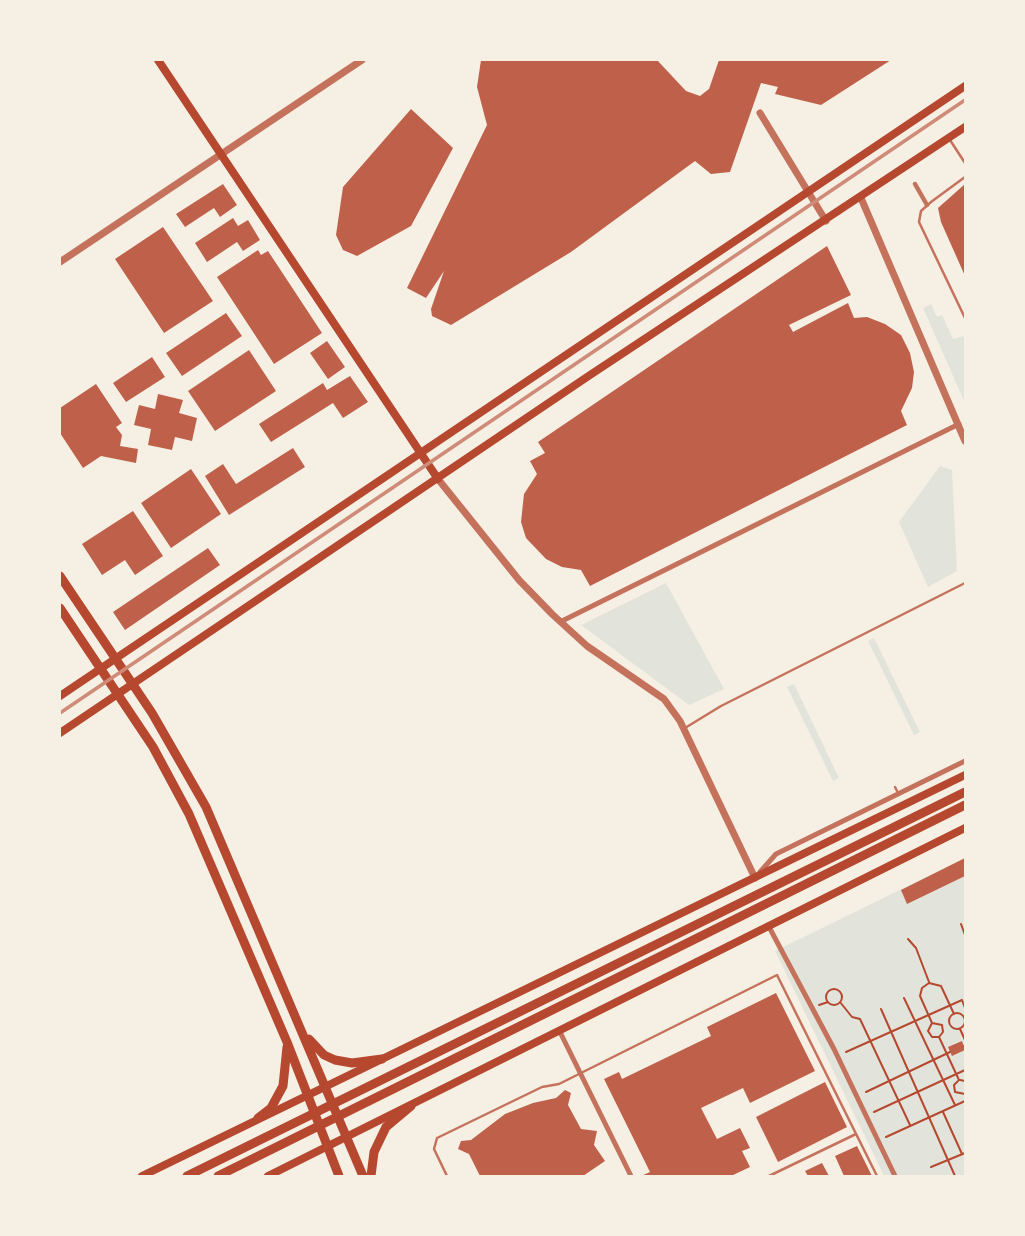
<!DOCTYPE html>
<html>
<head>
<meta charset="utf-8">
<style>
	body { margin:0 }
	#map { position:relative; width:1025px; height:1236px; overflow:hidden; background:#f6efe4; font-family:"DejaVu Sans",sans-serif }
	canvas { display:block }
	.frame { position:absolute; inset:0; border:61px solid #f6efe4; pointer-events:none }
</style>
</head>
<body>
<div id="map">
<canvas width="1025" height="1236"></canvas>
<div class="frame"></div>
</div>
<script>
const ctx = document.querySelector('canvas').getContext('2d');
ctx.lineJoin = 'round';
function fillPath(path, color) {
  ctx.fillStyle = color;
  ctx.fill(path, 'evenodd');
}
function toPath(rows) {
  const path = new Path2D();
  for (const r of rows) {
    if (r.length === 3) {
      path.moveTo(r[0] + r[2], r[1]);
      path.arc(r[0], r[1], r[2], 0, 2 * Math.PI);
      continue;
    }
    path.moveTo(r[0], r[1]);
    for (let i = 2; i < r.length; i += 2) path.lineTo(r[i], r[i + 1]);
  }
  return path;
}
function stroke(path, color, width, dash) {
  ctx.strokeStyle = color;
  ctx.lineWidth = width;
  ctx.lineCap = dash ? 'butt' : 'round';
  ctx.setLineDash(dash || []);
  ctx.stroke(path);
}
fillPath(toPath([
	[931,304,937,317,942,315,953,339,964,336,965,339,964,401,923,308],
	[940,466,952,470,957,571,928,587,899,522],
	[666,583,724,689,689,705,581,625],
	[874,638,920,732,914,735,868,641],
	[794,684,839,778,833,781,787,687],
	[965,858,965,1176,884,1176,775,951]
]), '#e2e4dc');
fillPath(toPath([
	[481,60,657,60,686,91,700,96,709,89,719,60,891,60,821,105,775,94,778,87,761,83,730,172,711,174,695,161,571,252,451,325,432,316,431,309,444,271,426,298,407,288,487,125,477,87],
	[411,109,453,148,411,226,357,256,343,250,336,235,343,187],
	[223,184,237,205,220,217,214,208,185,227,176,214],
	[965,184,965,276,941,222,938,208],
	[233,218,238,226,248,220,260,240,243,251,237,242,207,262,195,243],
	[163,227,213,301,164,333,115,259],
	[827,246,851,295,789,325,793,332,848,303,854,318,867,317,885,324,901,335,910,353,914,372,912,388,901,411,907,425,590,586,581,570,562,567,546,559,526,538,521,522,524,494,537,474,530,461,545,453,538,442],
	[258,250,261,255,268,251,322,333,274,364,217,277],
	[226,313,242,336,182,376,166,353],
	[327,341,345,367,328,379,310,353],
	[249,350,276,391,215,431,188,391],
	[152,357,165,377,126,402,113,383],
	[350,376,368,402,343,418,333,403,271,442,259,424,323,383,327,390],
	[96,384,122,423,116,427,122,435,120,446,138,449,136,463,101,456,83,468,60,433,60,408],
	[158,394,183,400,179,413,197,418,192,441,175,437,172,450,148,445,151,429,134,425,139,405,155,409],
	[293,448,305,467,229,515,205,476,223,464,236,484],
	[191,469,221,514,171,548,141,503],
	[133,511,163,556,135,575,125,560,102,575,82,544],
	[208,548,220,565,125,630,113,612],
	[965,858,965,876,907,904,901,890],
	[776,993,815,1071,750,1103,743,1088,701,1108,717,1139,740,1128,750,1148,742,1151,750,1167,731,1176,641,1176,650,1172,604,1079,619,1072,622,1079,711,1036,707,1027],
	[962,1041,965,1050,952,1056,948,1047],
	[825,1082,847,1127,778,1162,756,1117],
	[565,1090,571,1093,568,1105,581,1129,597,1131,594,1145,605,1161,583,1176,480,1176,469,1154,458,1149,461,1141,471,1140,505,1114,533,1103,556,1098],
	[857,1146,872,1176,844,1176,835,1156],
	[822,1163,829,1176,808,1176,805,1171]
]), '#bf614a');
stroke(toPath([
	[961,924,965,935],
	[908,939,916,948,929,982],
	[834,997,8],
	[904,998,955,1105],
	[840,1002,852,1017,860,1019,910,1125],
	[819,1005,828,1002],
	[881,1009,955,1176],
	[957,1021,8],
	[932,1023,928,1031,932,1037,939,1037,943,1032,942,1025,932,1023,920,996,922,988,929,983,941,986,954,1014],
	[960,1029,965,1040],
	[939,1037,959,1080],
	[964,1046,965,1045],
	[846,1052,962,1000,965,1008],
	[960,1080,965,1081],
	[958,1081,954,1085,955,1092,965,1094],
	[866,1092,950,1052],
	[874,1112,965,1070],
	[943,1112,962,1154],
	[886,1137,965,1101],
	[931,1167,965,1153]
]), '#b5482f', 2);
stroke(toPath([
	[950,140,965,163],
	[965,177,931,202,921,211,919,222,965,318],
	[685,728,721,706,965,583],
	[895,787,899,795],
	[447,1176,434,1149,437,1138,542,1087,559,1084,777,975,877,1176],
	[769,1176,856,1134]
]), '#c5725c', 2.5);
stroke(toPath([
	[915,184,927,205]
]), '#c5725c', 4.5);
stroke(toPath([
	[560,622,959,424],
	[760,872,776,854,965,761],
	[768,925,834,1049,895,1176],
	[560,1032,631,1176]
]), '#c5725c', 5);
stroke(toPath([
	[760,113,826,221],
	[861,198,965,441],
	[60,262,362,60],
	[438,479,519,580,552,614,587,646,664,699,680,721,755,878]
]), '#c5725c', 7);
stroke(toPath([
	[158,60,438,479],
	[60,696,965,86],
	[60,733,590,375,965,127],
	[142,1176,965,775],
	[268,1176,965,828]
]), '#b5482f', 8);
stroke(toPath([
	[60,576,152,713,206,807,363,1176],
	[60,608,153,747,189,814,287,1042,339,1176],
	[309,1039,324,1055,335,1060,352,1063,382,1059],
	[258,1118,271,1108,283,1086,287,1047],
	[187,1176,965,792],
	[218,1176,965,805],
	[371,1176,374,1152,386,1127,411,1106]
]), '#b5482f', 9);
stroke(toPath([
	[60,713,965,100]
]), '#cf8b77', 3.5);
</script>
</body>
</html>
